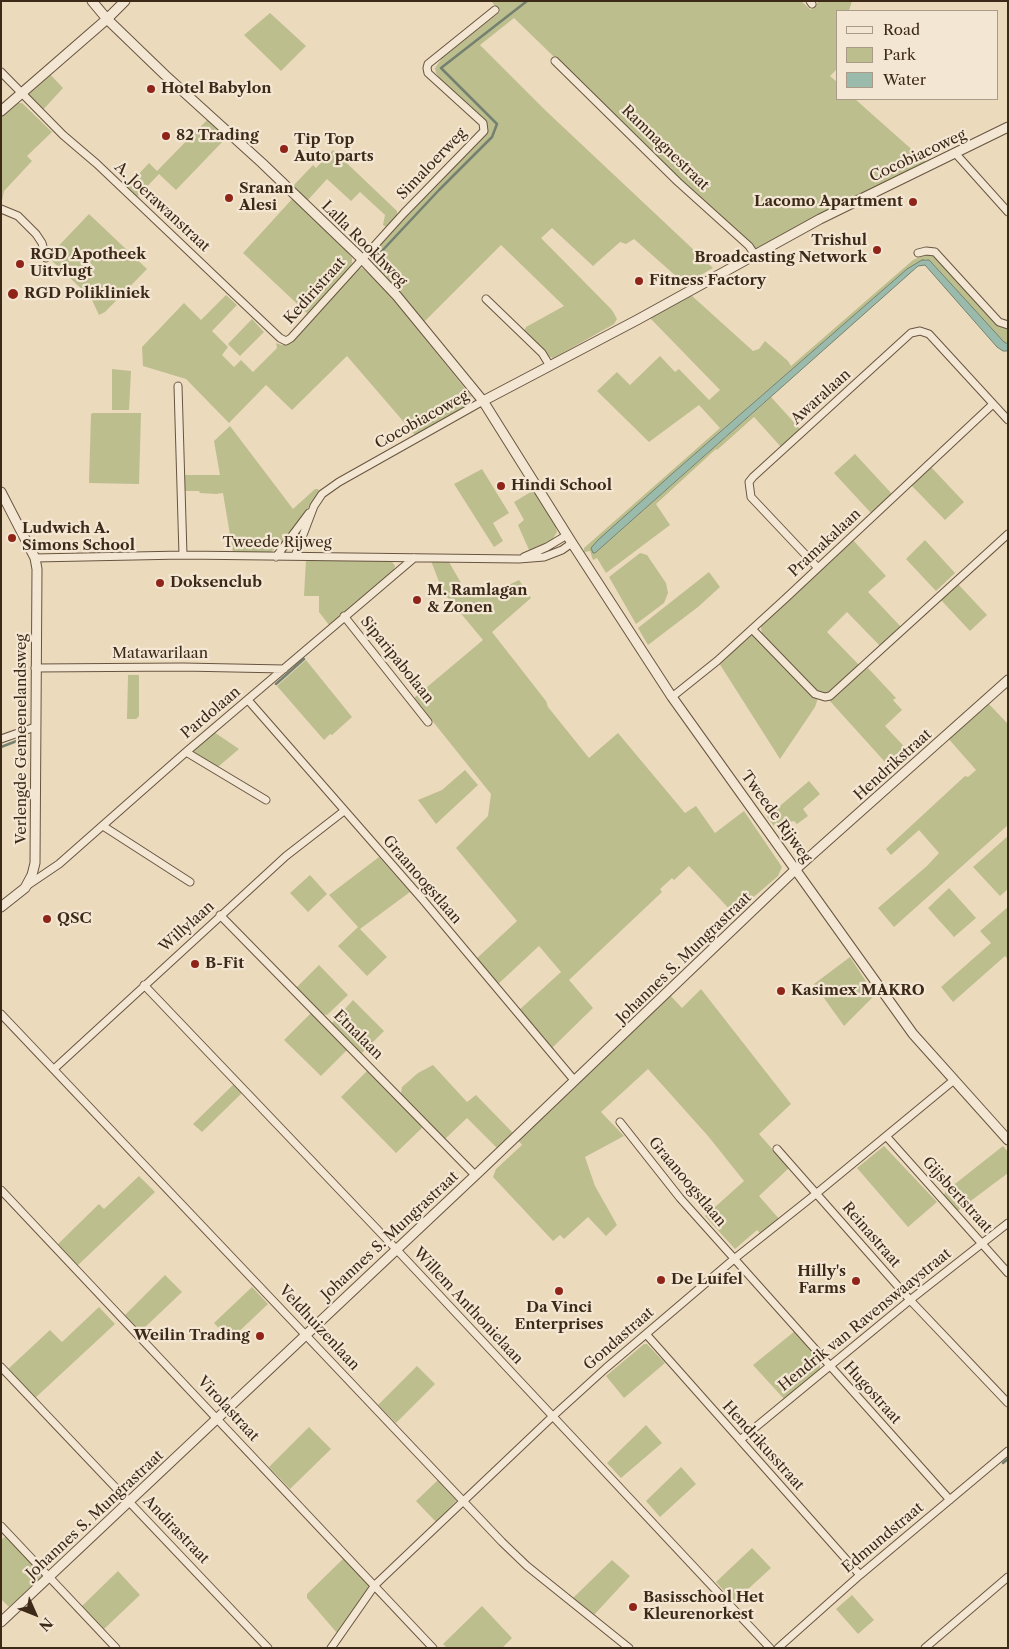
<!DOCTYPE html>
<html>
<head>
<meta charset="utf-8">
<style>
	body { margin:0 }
	#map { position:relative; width:1009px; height:1649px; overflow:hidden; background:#ecdabd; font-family:"Libre Caslon Text",serif }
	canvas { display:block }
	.frame { position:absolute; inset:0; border:2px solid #3c2917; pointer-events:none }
	.legend { position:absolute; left:836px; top:10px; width:162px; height:90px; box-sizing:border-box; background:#f3e7d4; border:1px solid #aa9b88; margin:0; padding:6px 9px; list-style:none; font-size:15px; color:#3c2917 }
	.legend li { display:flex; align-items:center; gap:10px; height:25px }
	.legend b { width:25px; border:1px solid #aa9b88 }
	.north { position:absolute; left:10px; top:1589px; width:50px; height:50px; -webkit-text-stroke:4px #f3e7d4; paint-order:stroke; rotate:134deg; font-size:14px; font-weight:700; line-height:20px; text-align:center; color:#3c2917 }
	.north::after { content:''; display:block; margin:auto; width:18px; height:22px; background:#3c2917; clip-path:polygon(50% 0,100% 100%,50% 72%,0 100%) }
</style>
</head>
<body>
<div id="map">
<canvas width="1009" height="1649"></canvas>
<div class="frame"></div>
<ul class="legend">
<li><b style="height:6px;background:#f3e7d4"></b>Road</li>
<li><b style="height:14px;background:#bcbe8e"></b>Park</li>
<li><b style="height:14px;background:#9abbab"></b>Water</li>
</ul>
<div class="north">N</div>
</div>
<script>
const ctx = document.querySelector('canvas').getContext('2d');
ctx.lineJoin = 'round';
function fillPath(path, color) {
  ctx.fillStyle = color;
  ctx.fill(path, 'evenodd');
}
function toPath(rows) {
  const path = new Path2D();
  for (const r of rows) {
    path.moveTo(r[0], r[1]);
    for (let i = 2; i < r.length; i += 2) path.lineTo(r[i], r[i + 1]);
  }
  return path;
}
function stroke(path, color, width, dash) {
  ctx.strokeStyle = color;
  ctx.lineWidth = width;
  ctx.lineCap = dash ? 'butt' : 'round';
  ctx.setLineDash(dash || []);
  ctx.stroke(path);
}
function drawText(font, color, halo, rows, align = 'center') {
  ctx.font = font + ' "Libre Caslon Text",serif';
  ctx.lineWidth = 4.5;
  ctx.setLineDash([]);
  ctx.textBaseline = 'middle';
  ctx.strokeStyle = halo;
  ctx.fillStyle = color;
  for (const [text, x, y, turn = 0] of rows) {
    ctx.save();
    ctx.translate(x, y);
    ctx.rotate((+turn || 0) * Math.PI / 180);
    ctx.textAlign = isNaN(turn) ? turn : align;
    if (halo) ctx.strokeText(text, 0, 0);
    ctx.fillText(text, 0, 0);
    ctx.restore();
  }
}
fillPath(toPath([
	[491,1,801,1,811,10,819,1,852,1,849,11,838,11,838,68,830,76,838,83,838,99,855,99,927,163,759,248,755,249,685,184,514,18,480,45,545,110,713,268,685,284,634,239,626,244,620,242,593,266,552,228,541,238,612,310,617,319,614,324,559,355,553,358,550,357,525,334,524,331,526,327,564,306,501,245,424,322,367,258,403,218,487,131,488,127,486,124,440,79,436,73,435,68,442,58,500,12],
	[270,13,306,46,281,71,244,35],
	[48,72,63,88,41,112,26,96,27,93],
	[17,103,22,103,52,132,27,156,32,161,4,191,1,205,1,116],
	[208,119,227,137,176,190,159,174,135,199,125,189,149,163,157,171],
	[333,150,397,211,397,216,388,228,383,225,385,215,360,192,351,201,327,179,308,200,293,186,313,165,316,168],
	[293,198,348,252,352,258,352,263,346,274,309,315,243,253],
	[89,214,147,269,105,312,99,315,91,298,48,257],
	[932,253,1008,328,1008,344,1004,343,931,262,926,259,907,269,673,473,595,553,771,397,800,429,781,447,754,417,717,450,716,449,656,504,670,525,606,573,597,558,593,560,590,551,584,552,584,548,720,428,699,405,649,442,597,391,617,372,630,385,660,356,675,372,679,369,709,400,720,390,650,318,691,295,753,351,759,349,765,341,788,361,791,366,913,260,926,254],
	[362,268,373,277,393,299,471,396,472,400,467,407,415,435,347,356,292,410,266,385,229,423,186,379,143,366,142,347,184,303,201,320,226,295,237,305,212,331,228,347,222,355,234,367,241,360,253,372,277,348,276,343,282,345,292,341,358,269],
	[252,319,264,332,240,356,228,344],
	[112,369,131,371,129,410,112,410],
	[93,413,141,413,139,484,89,483,91,414],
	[230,426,293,509,315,489,318,489,319,491,295,527,279,545,270,553,233,553,223,493,216,494,200,493,199,491,184,491,184,475,220,475,214,441],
	[855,454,892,494,871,513,834,473],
	[931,467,964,502,945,520,911,485],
	[482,469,509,513,493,523,503,541,494,547,454,484],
	[534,490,555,524,557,532,552,540,529,550,518,525,524,520,514,502],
	[852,539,886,576,868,592,902,628,881,647,847,612,827,632,860,666,830,693,820,692,815,691,766,639,762,635,761,627,762,624],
	[925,540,955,573,936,591,906,559],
	[640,553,647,555,666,583,668,593,664,603,636,624,609,577],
	[306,559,391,560,395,566,394,571,391,574,329,625,319,612,319,596,304,596],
	[431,561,449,562,469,597,490,585,494,592,519,580,531,598,492,632,546,701,548,707,589,758,618,733,685,813,696,806,715,833,744,811,782,867,778,876,734,914,689,866,674,880,672,878,660,889,662,892,569,980,593,1008,551,1049,518,1011,561,972,539,946,497,985,475,960,517,921,456,848,488,816,491,794,414,698,483,640,443,592],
	[709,572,720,587,698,607,648,645,638,628],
	[958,584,987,615,970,631,941,600],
	[749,636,753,636,759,640,810,694,818,698,815,707,780,759,719,663],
	[306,660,352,717,332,735,330,734,324,740,277,686],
	[868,668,896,698,893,700,902,710,885,726,912,755,894,772,829,700],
	[128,675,139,675,139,716,136,719,127,719],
	[987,702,1008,724,1008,825,894,927,878,908,927,866,939,853,919,830,891,855,886,849,965,776,968,777,976,770,947,737],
	[214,732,239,749,219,766,215,766,194,754,193,751],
	[465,770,478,785,436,824,418,800,442,790],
	[809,781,820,794,803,809,808,816,797,824,794,821,774,826,767,817],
	[1008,836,1008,889,1000,896,973,867],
	[379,857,410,892,360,929,387,957,367,976,338,946,358,927,329,895],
	[310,875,327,894,308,912,290,893],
	[949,888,976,918,954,937,928,908],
	[1008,907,1008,959,1005,956,953,1002,941,987,991,943,980,931],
	[850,957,875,995,844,1026,814,984],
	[319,965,348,995,327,1015,322,1014,296,988],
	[701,989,791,1104,759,1134,789,1168,759,1196,780,1220,761,1234,757,1230,735,1249,705,1216,744,1181,708,1136,648,1069,601,1112,624,1136,585,1157,595,1186,617,1225,606,1236,588,1217,564,1239,560,1235,553,1241,493,1177,496,1169,522,1145,518,1140,670,995,682,1008],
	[353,1000,384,1031,361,1054,332,1023],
	[312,1012,348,1049,321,1076,284,1040],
	[433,1065,467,1102,476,1095,513,1133,497,1148,467,1118,445,1139,403,1097,401,1093,402,1087,418,1073],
	[369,1069,424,1126,396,1153,341,1097],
	[234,1084,243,1092,202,1132,193,1124],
	[884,1146,937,1202,908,1227,857,1168],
	[1003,1146,1008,1152,1008,1173,956,1212,943,1197,946,1191],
	[139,1176,155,1192,77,1266,57,1245,99,1204,104,1209],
	[165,1275,182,1292,140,1332,124,1316],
	[252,1287,268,1304,230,1340,214,1323],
	[99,1307,115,1324,34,1399,7,1370,50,1330,62,1342],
	[795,1331,820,1363,820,1370,785,1400,753,1365],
	[644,1344,647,1344,665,1363,624,1398,606,1376],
	[417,1366,435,1384,396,1423,378,1405],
	[646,1425,662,1443,621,1478,607,1463],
	[309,1427,331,1449,290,1489,269,1467],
	[681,1467,696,1484,660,1517,646,1501],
	[438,1480,457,1500,436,1522,416,1501],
	[6,1536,44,1575,9,1607,1,1599,1,1540],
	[752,1548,771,1568,734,1602,716,1582],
	[345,1557,370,1586,337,1633,307,1598,307,1594],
	[612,1560,630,1576,594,1615,573,1598],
	[118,1571,140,1595,103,1630,81,1607],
	[852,1595,874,1620,858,1634,836,1609],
	[482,1606,512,1638,502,1648,447,1648,443,1644]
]), '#bcbe8e');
const water = toPath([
	[922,260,929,260,931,262,1004,342,1008,344,1008,351,1003,351,997,347,925,265,918,266,595,553,593,553,591,548,598,540,673,473,907,269,922,260]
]);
fillPath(water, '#9abbab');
stroke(water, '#748170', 1);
stroke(toPath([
	[380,253,439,190,492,137,497,124,441,68,527,1],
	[276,684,304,659],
	[1,747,27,737],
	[1003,1463,1008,1459]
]), '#748170', 2.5);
const minor = toPath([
	[810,1,812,4],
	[555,61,678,182,749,246,755,255],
	[1,72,63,135,97,164,280,338,286,341,291,338,404,213,484,131,483,123,428,73,427,68,428,64,495,10],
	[956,154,1008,212],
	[1,209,18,216,36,234,42,243,46,258],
	[918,253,926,251,935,252,999,322,1008,325],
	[486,299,542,353,550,366],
	[178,386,183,555],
	[295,556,314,506,322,494,339,482,483,401],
	[276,557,309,513],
	[524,557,547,547,567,535],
	[35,558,183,555,519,559,544,557,562,550,572,543],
	[818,568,751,497,749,482,753,477,911,333,920,331,929,334,1008,420],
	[344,616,428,722],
	[752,629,815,694,825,697,830,696,1008,534],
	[35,668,183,667,284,669],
	[672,697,717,661,786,598,993,404],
	[248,700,423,900,574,1080],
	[1,739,35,727],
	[186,752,266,800],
	[103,826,190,882],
	[25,887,59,864,186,752,414,558],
	[220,915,475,1175],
	[144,985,396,1249,770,1648],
	[1,1014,502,1542,527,1566,629,1648],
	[54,1069,286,856,344,811],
	[620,1122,680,1198,950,1500],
	[886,1136,1008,1273],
	[777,1149,910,1300,1008,1403],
	[1,1190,433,1648],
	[646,1334,860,1575],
	[1,1367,268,1648],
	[740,1440,910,1300,1008,1223],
	[1,1526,116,1648],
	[331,1648,375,1585,552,1417,606,1368,734,1259,817,1193,954,1080],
	[778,1648,860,1575,1008,1451],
	[925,1648,1008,1577]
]);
const tertiary = toPath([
	[92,1,107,19,165,75,262,163,362,259,397,296,483,401,572,543,672,697,913,1034,1008,1140],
	[1,111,107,19,125,1],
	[483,401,637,320,820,219,1008,127],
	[1,492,35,558,37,569,35,863,32,875,25,888,1,907],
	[1,1622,481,1170,796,869,1008,680]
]);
stroke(minor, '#685540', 9);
stroke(tertiary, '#685540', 11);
stroke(minor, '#f3e7d4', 7);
stroke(tertiary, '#f3e7d4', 9);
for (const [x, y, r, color] of [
	[151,89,5,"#8f2418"],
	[166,136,5,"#8f2418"],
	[284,149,5,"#8f2418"],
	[229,198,5,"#8f2418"],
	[913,202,5,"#8f2418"],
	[877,250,5,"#8f2418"],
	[20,264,5,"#8f2418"],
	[639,281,5,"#8f2418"],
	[13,294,6,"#8f2418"],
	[501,486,5,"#8f2418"],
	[12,538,5,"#8f2418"],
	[160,583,5,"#8f2418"],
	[417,600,5,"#8f2418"],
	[47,919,5,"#8f2418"],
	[195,964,5,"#8f2418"],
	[781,991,5,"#8f2418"],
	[661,1280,5,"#8f2418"],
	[856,1281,5,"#8f2418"],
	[559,1291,5,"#8f2418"],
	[260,1336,5,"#8f2418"],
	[633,1607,5,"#8f2418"]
]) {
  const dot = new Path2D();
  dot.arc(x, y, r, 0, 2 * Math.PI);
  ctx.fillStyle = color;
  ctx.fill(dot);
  stroke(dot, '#f3e7d4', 2);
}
drawText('bold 15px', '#3c2917', '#f3e7d4', [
	["Hotel Babylon",161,89],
	["82 Trading",176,136],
	["Tip Top",294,140],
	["Auto parts",294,157],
	["Sranan",239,189],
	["Alesi",239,206],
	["Lacomo Apartment",903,202,"right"],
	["Trishul",867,241,"right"],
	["Broadcasting Network",867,258,"right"],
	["RGD Apotheek",30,255],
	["Uitvlugt",30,272],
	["Fitness Factory",649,281],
	["RGD Polikliniek",24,294],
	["Hindi School",511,486],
	["Ludwich A.",22,529],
	["Simons School",22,546],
	["Doksenclub",170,583],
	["M. Ramlagan",427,591],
	["& Zonen",427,608],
	["QSC",57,919],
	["B-Fit",205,964],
	["Kasimex MAKRO",791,991],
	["Hilly's",846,1272,"right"],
	["Farms",846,1289,"right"],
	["De Luifel",671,1280],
	["Da Vinci",559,1308,"center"],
	["Enterprises",559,1325,"center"],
	["Weilin Trading",250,1336,"right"],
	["Basisschool Het",643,1598],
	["Kleurenorkest",643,1615]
], 'left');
drawText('15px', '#3c2917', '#f3e7d4', [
	["Ramnagnestraat",665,148,44],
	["Cocobiacoweg",918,156,-25],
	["Simaloerweg",432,164,-46],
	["A. Joerawanstraat",162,207,43],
	["Lalla Rookhweg",364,244,45],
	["Kediristraat",315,291,-48],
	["Awaralaan",821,397,-42],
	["Cocobiacoweg",422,420,-29],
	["Tweede Rijweg",277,543],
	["Pramakalaan",825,543,-43],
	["Matawarilaan",160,654],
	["Siparipabolaan",397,660,51],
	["Pardolaan",211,713,-40],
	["Verlengde Gemeenelandsweg",22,739,-90],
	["Hendrikstraat",893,765,-42],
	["Tweede Rijweg",776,817,54],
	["Graanoogstlaan",422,880,49],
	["Willylaan",187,927,-42],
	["Johannes S. Mungrastraat",684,958,-44],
	["Etnalaan",358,1035,45],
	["Graanoogstlaan",687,1182,50],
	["Gijsbertstraat",957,1195,48],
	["Reinastraat",871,1235,49],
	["Johannes S. Mungrastraat",390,1236,-43],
	["Willem Anthonielaan",468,1306,47],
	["Hendrik van Ravenswaaystraat",865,1320,-39],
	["Veldhuizenlaan",319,1328,47],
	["Gondastraat",619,1339,-41],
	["Hugostraat",872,1393,48],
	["Virolastraat",228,1409,47],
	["Hendrikusstraat",763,1446,48],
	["Johannes S. Mungrastraat",95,1515,-43],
	["Andirastraat",176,1530,46],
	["Edmundstraat",883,1538,-40]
]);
</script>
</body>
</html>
